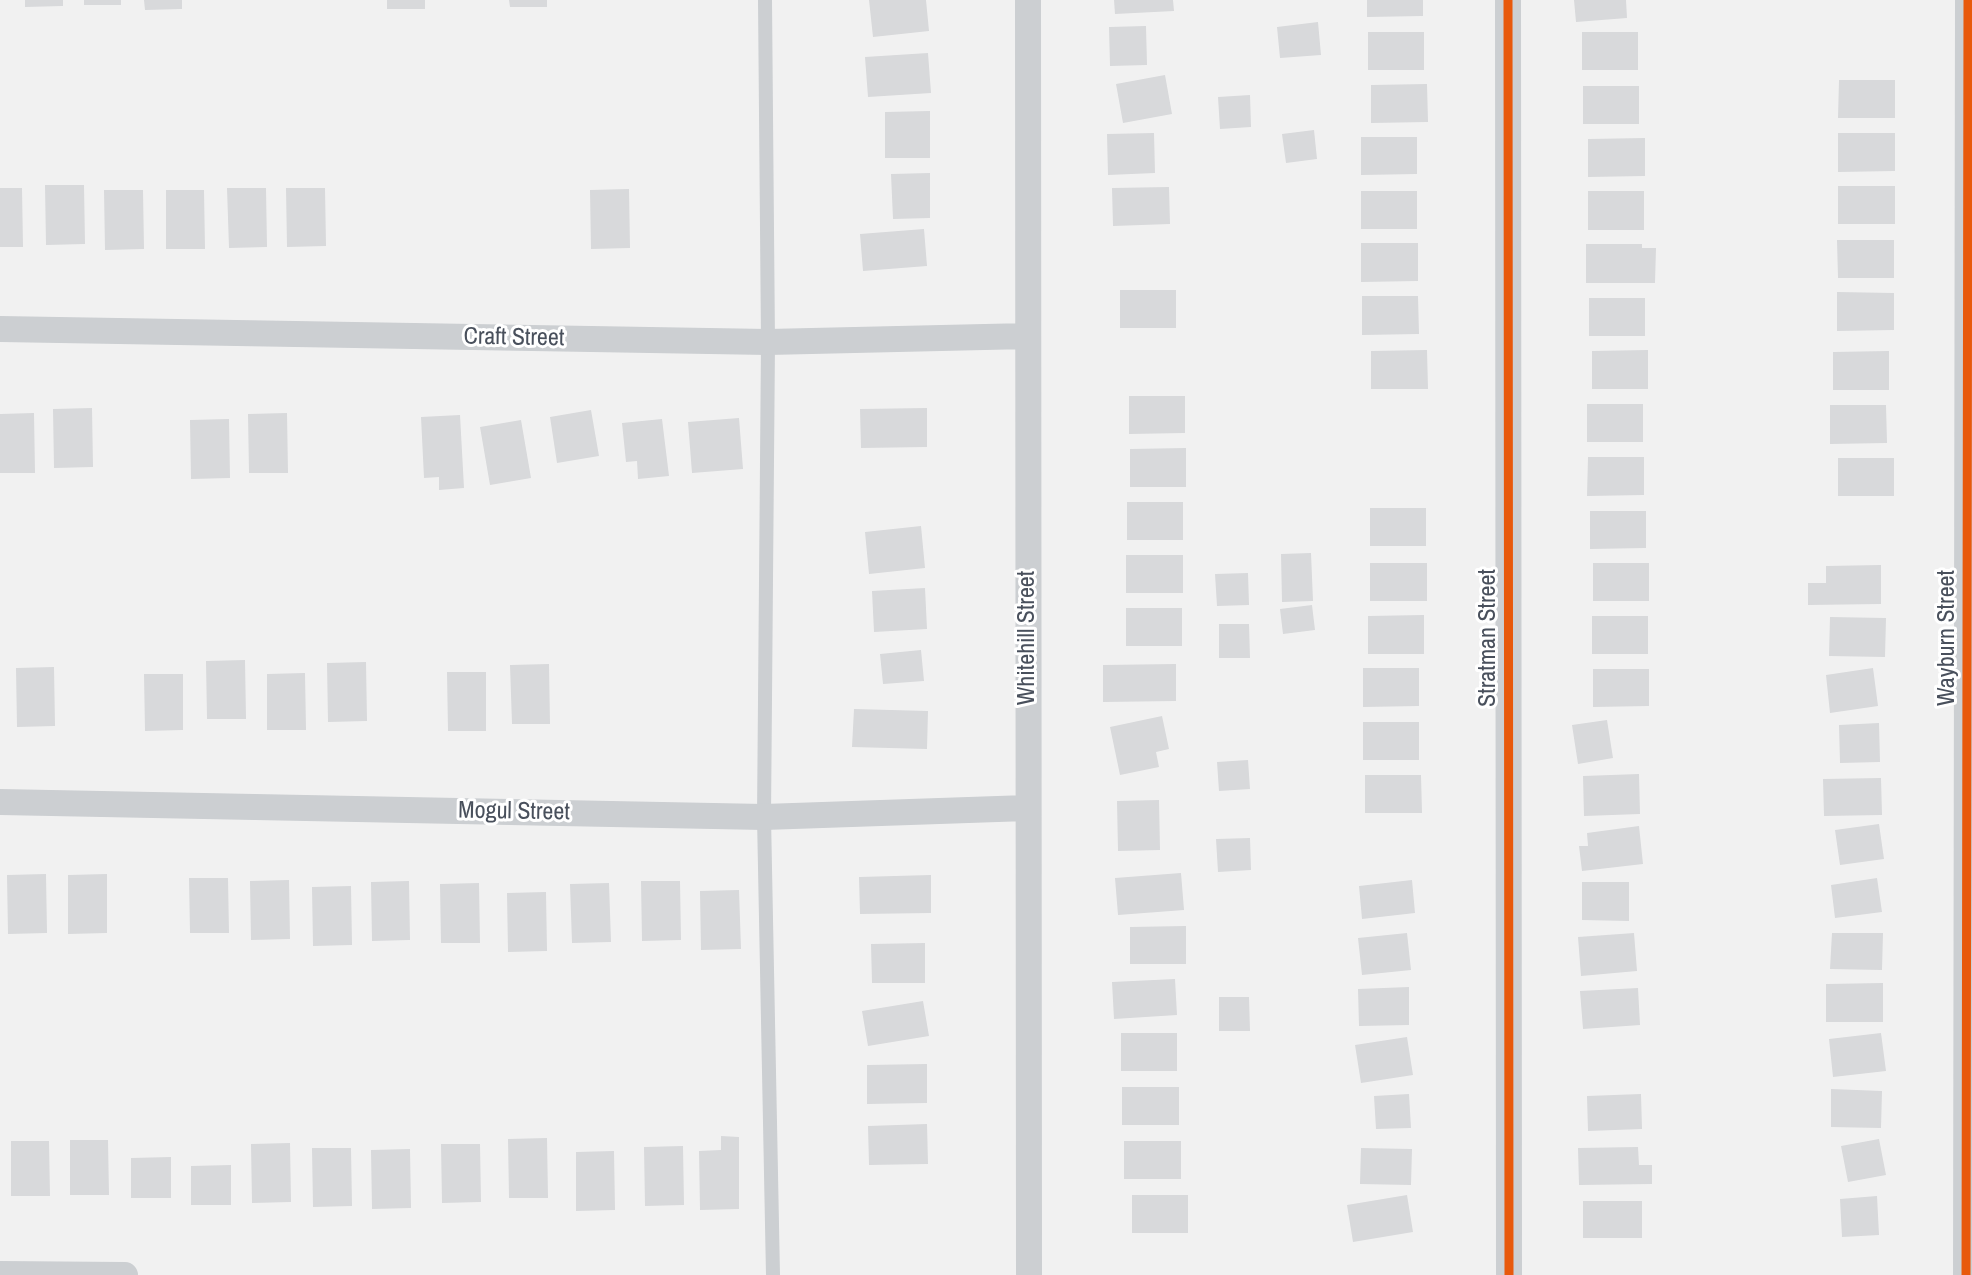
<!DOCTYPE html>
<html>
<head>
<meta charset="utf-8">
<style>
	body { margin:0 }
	canvas { display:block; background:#f1f1f1 }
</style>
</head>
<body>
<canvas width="1972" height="1275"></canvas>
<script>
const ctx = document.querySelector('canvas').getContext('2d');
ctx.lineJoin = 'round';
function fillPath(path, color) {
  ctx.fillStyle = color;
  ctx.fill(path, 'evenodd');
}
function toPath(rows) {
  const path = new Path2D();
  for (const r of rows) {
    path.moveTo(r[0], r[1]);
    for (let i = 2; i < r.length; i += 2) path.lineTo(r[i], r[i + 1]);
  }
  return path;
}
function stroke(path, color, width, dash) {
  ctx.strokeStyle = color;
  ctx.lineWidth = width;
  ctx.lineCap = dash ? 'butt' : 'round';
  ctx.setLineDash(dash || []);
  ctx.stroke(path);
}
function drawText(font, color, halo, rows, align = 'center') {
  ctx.font = font + ' "Archivo Narrow",sans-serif';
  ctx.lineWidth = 6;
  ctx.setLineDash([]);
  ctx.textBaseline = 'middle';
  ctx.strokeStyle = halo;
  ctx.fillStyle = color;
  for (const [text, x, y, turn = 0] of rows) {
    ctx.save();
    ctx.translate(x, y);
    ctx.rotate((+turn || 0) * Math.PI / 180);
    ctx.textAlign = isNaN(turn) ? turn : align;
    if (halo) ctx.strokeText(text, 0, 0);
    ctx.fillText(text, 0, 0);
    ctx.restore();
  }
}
fillPath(toPath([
	[25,0,63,0,63,6,25,7],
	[84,0,121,0,121,5,84,5],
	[144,0,182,0,182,9,145,10],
	[387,0,425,0,425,9,387,9],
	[509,0,547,0,547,7,510,7],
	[869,0,926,0,929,31,873,37],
	[1114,0,1173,0,1174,11,1115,14],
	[1367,0,1423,0,1423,16,1367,17],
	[1574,0,1626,0,1627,18,1576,22],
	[1318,22,1321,55,1280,58,1277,27],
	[1146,26,1147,65,1110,66,1109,27],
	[1368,32,1424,32,1424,70,1368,70],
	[1582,32,1638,32,1638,70,1582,70],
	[928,53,931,93,868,97,865,57],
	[1165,75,1172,114,1123,123,1116,84],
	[1839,80,1895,80,1895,118,1838,118],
	[1427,84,1428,122,1371,123,1371,85],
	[1583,86,1639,86,1639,124,1583,124],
	[1250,95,1251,127,1220,129,1218,97],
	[930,111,930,158,885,158,885,112],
	[1314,130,1317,159,1286,163,1282,134],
	[1154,133,1155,173,1108,175,1107,134],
	[1838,133,1895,133,1895,171,1838,172],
	[1361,137,1417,137,1417,174,1361,175],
	[1645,138,1645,176,1588,177,1588,139],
	[930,173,930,218,893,219,891,174],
	[45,185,84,185,85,244,46,245],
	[1838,186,1895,186,1895,224,1838,224],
	[1169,187,1170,224,1113,226,1112,188],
	[0,188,22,188,23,247,0,247],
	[227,188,266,188,267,247,229,248],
	[286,188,325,188,326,246,287,247],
	[629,189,630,248,591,249,590,190],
	[104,190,143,190,144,249,105,250],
	[166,190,204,190,205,249,166,249],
	[1361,191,1417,191,1417,229,1361,229],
	[1588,191,1644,191,1644,230,1588,230],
	[924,229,927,266,863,271,860,234],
	[1837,240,1894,240,1894,278,1838,278],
	[1361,243,1418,243,1418,281,1361,282],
	[1586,244,1642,244,1642,248,1656,248,1655,283,1586,283],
	[1120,290,1176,290,1176,328,1120,328],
	[1837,292,1894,293,1894,330,1837,331],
	[1362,296,1418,296,1419,334,1362,335],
	[1589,298,1645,298,1645,336,1589,336],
	[1427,350,1428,389,1371,389,1371,351],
	[1648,350,1648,389,1592,389,1592,351],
	[1889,351,1889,390,1833,390,1833,352],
	[1129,396,1185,396,1185,433,1129,434],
	[1587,404,1643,404,1643,442,1587,442],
	[1830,405,1886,405,1887,443,1830,444],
	[92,408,93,467,54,468,53,409],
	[927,408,927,447,861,448,860,409],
	[591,410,599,456,557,463,550,417],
	[34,413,35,473,0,473,0,414],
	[287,413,288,473,249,473,248,414],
	[460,415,464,488,439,490,439,477,424,478,421,417],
	[739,418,743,469,692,473,688,422],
	[229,419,230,478,191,479,190,420],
	[662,419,669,476,638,479,637,461,626,462,622,423],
	[521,420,531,478,490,485,480,427],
	[1186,448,1186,487,1130,487,1130,449],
	[1588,457,1644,457,1644,495,1587,496],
	[1838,458,1894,458,1894,496,1838,496],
	[1127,502,1183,502,1183,540,1127,540],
	[1370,508,1426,508,1426,546,1370,546],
	[1590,511,1646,511,1646,548,1590,549],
	[921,526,925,568,869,574,865,532],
	[1311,553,1313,601,1282,602,1281,554],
	[1126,555,1183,555,1183,593,1126,593],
	[1370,563,1427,563,1427,601,1370,601],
	[1593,563,1649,563,1649,601,1593,601],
	[1881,565,1881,604,1808,605,1808,583,1826,583,1826,566],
	[1248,573,1249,605,1217,606,1215,574],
	[925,588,927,629,874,632,872,591],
	[1312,605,1315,630,1283,634,1280,609],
	[1126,608,1182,608,1182,646,1126,646],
	[1424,615,1424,654,1368,654,1368,616],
	[1592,616,1648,616,1648,654,1592,654],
	[1830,617,1886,618,1885,657,1829,656],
	[1219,624,1249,624,1250,658,1219,658],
	[921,650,924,681,883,684,880,654],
	[245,660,246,719,207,719,206,661],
	[366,662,367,721,328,722,327,663],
	[549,664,550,724,512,724,510,665],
	[1176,664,1176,701,1103,702,1103,665],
	[54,667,55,726,17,727,16,668],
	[1363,668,1419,668,1419,706,1363,707],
	[1873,668,1878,706,1830,713,1826,675],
	[1593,669,1649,669,1649,706,1593,707],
	[447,672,486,672,486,731,448,731],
	[305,673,306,730,267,730,267,674],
	[144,674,183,674,183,730,145,731],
	[854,709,928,711,927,749,852,747],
	[1162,716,1169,749,1156,752,1159,767,1120,775,1110,727],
	[1607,720,1613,758,1578,764,1572,725],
	[1363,722,1419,722,1419,760,1363,760],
	[1879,723,1880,762,1840,763,1839,725],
	[1248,760,1250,789,1219,791,1217,762],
	[1639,774,1640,814,1584,816,1583,776],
	[1365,775,1421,775,1422,813,1365,813],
	[1881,778,1882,815,1824,816,1823,779],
	[1159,800,1160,850,1118,851,1117,801],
	[1879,824,1884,859,1840,865,1835,830],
	[1639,826,1643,864,1582,871,1579,846,1588,846,1587,833],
	[1250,838,1251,870,1218,872,1216,839],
	[1181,873,1184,910,1118,915,1115,878],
	[46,874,47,933,8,934,7,875],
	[107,874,107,933,68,934,68,875],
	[931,875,931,913,860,914,859,877],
	[189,878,228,878,229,933,190,933],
	[1877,878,1882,912,1835,918,1831,885],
	[289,880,290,939,251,940,250,881],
	[1412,880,1415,913,1362,919,1359,886],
	[409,881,410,940,372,941,371,882],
	[641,881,680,881,681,940,642,941],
	[1582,882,1629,882,1629,921,1582,920],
	[479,883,480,943,441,943,440,884],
	[609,883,611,942,572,943,570,884],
	[351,886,352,945,313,946,312,887],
	[739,890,741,949,701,950,700,891],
	[546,892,547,951,508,952,507,893],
	[1186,926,1186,964,1130,964,1130,927],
	[1407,933,1411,970,1362,975,1358,938],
	[1634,933,1637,971,1581,976,1578,937],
	[1832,933,1883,933,1882,970,1830,969],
	[925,943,925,983,872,983,871,944],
	[1175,979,1177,1015,1114,1019,1112,982],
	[1883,983,1883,1022,1826,1022,1826,984],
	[1409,987,1409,1025,1359,1026,1358,989],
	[1638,988,1640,1025,1583,1029,1580,991],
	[1219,997,1249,997,1250,1031,1219,1031],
	[923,1001,929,1036,868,1046,862,1011],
	[1121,1033,1177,1033,1177,1071,1121,1071],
	[1881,1033,1886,1071,1833,1077,1829,1039],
	[1407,1037,1413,1075,1361,1083,1355,1045],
	[927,1064,927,1103,867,1104,867,1065],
	[1122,1087,1179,1087,1179,1125,1122,1125],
	[1831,1089,1882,1091,1881,1128,1831,1127],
	[1409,1094,1411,1128,1376,1129,1374,1096],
	[1641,1094,1642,1129,1588,1131,1587,1096],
	[927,1124,928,1164,869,1165,868,1126],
	[721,1136,739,1137,739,1209,700,1210,699,1151,721,1150],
	[547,1138,548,1198,509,1198,508,1139],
	[1879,1139,1886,1175,1848,1182,1841,1146],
	[70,1140,108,1140,109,1195,70,1195],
	[11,1141,49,1141,50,1196,11,1196],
	[1124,1141,1181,1141,1181,1179,1124,1179],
	[290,1143,291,1202,252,1203,251,1144],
	[441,1144,480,1144,481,1202,442,1203],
	[683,1146,684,1205,645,1206,644,1147],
	[1638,1147,1639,1165,1652,1165,1652,1184,1579,1185,1578,1148],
	[312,1148,351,1148,352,1206,313,1207],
	[1361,1148,1412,1149,1411,1185,1360,1184],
	[410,1149,411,1208,372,1209,371,1150],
	[614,1151,615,1210,576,1211,576,1152],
	[171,1157,171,1198,131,1198,131,1158],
	[231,1165,231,1205,191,1205,191,1166],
	[1132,1195,1188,1195,1188,1233,1132,1233],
	[1407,1195,1413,1232,1353,1242,1347,1205],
	[1877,1196,1879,1235,1842,1237,1840,1199],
	[1583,1201,1642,1201,1642,1238,1583,1238]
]), '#d8d9db');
stroke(toPath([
	[765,0,768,342,764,817,773,1275]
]), '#cccfd2', 14);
stroke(toPath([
	[1028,0,1029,1275],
	[1508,0,1509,1275],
	[0,329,768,342,1028,336],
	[0,802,764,817,1027,808],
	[0,1274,125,1275],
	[1966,1275,1968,0]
]), '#cccfd2', 26);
stroke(toPath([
	[1508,0,1509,1275],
	[1966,1275,1968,0]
]), '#e8590c', 9);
drawText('24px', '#49505c', '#fff', [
	["Craft Street",514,338,1],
	["Whitehill Street",1028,638,-90],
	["Stratman Street",1489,638,-90],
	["Wayburn Street",1948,638,-90],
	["Mogul Street",514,812,1]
]);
</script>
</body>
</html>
